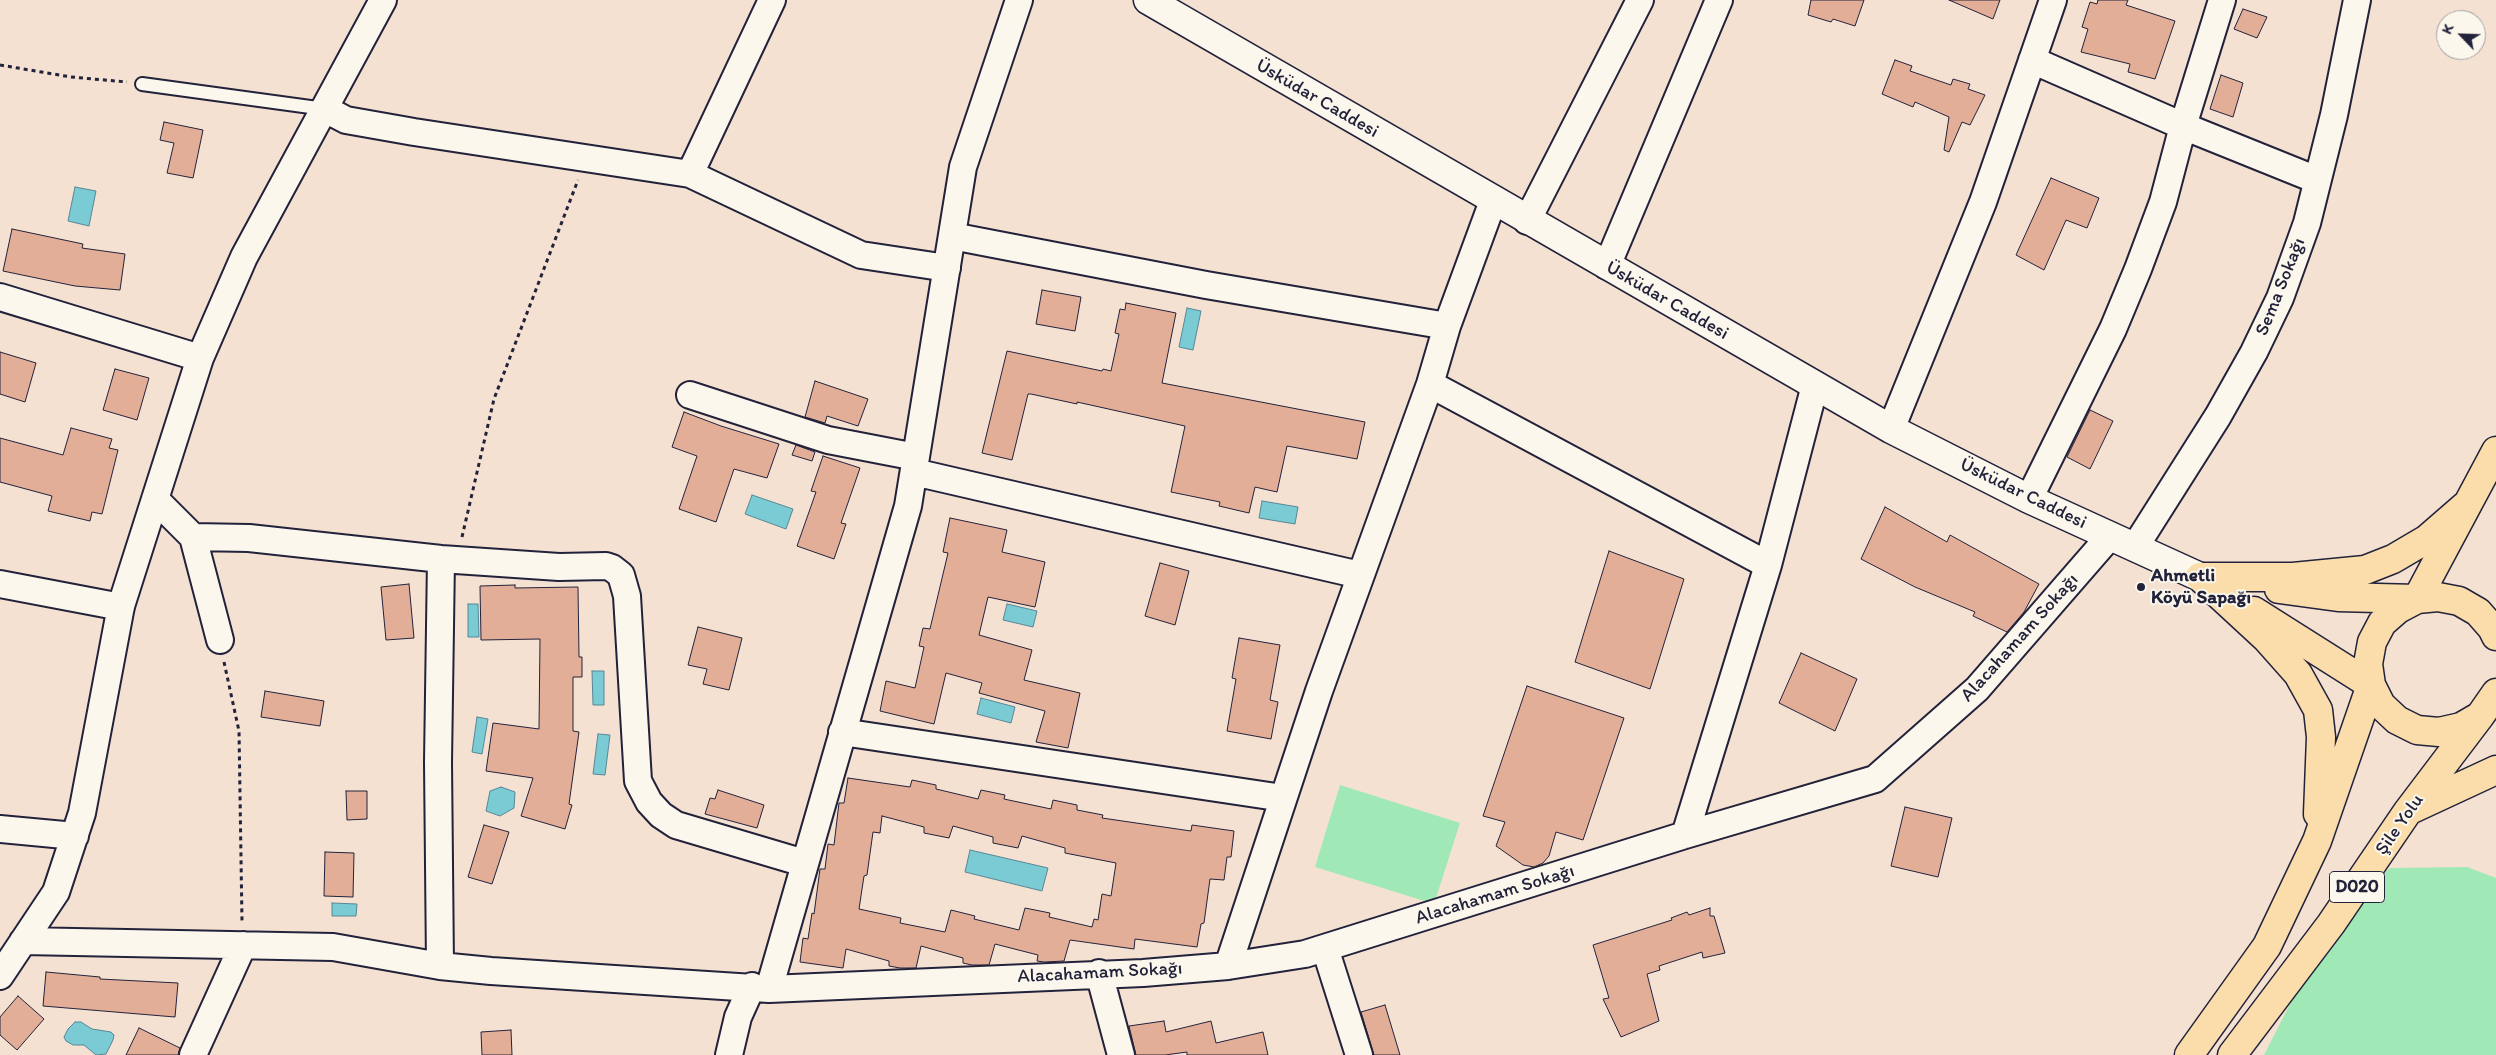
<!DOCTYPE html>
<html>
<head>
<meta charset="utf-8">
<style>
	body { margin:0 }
	#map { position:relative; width:2496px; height:1055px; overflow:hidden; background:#f4e1d2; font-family:Itim,sans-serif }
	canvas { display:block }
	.north { position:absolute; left:2436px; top:10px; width:50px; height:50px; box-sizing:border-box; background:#fbf7ec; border:1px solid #a4a2a5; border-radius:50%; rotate:294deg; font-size:14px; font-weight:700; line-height:20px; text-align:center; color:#22223b }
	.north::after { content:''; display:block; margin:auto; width:18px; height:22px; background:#22223b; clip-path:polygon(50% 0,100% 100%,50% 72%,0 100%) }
</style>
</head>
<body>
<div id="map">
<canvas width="2496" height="1055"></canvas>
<div class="north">K</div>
</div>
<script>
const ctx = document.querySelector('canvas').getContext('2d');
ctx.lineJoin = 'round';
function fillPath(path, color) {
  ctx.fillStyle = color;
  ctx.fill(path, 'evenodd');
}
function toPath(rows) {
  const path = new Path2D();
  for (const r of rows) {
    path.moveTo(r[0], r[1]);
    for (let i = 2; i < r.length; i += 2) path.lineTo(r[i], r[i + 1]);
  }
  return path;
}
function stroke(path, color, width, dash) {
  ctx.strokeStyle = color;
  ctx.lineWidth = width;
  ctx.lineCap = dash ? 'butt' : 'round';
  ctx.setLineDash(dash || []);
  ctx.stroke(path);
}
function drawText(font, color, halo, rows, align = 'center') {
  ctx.font = font + ' Itim,sans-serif';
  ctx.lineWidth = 4;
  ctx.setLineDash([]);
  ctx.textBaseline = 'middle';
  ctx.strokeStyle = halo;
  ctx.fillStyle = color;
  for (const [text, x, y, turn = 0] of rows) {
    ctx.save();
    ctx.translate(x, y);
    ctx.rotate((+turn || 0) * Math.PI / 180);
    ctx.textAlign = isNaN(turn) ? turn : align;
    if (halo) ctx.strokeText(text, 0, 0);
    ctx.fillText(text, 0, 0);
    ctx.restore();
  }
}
fillPath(toPath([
	[1340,785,1460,823,1434,904,1315,867],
	[2467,867,2496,878,2496,1055,2264,1055,2331,924,2390,868]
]), '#a0e9b7');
const water = toPath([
	[75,187,96,191,89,226,68,221,75,187],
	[1187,308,1201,311,1193,350,1179,347,1187,308],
	[752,495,793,509,786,529,745,514,752,495],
	[1262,501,1298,507,1295,524,1259,518,1262,501],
	[468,604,478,604,479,637,468,637,468,604],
	[1007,604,1037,611,1033,627,1003,620,1007,604],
	[592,671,604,671,604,705,593,705,592,671],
	[981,698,1015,707,1011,723,977,714,981,698],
	[477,717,488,719,482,754,472,752,477,717],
	[598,734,610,735,605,775,593,774,598,734],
	[501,787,515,792,514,808,500,816,486,811,490,791,501,787],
	[970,850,1048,868,1042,891,965,872,970,850],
	[332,903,357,904,356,916,332,916,332,903],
	[75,1022,81,1022,92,1029,111,1032,114,1035,113,1040,106,1054,96,1055,84,1045,73,1045,66,1041,64,1037,68,1029,75,1022]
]);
fillPath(water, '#7acbd4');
stroke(water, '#578797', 1);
const building = toPath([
	[1811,0,1864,0,1855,26,1833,19,1831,22,1808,15,1811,0],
	[1949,0,2000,0,1993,19,1949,0],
	[2098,0,2128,0,2126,5,2175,21,2155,79,2128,72,2130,64,2081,52,2088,29,2082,27,2090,2,2097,4,2098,0],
	[2243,9,2267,17,2257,38,2234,29,2243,9],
	[1895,60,1912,66,1910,71,1951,85,1953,79,1970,84,1968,89,1985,95,1970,125,1962,122,1949,152,1944,150,1949,117,1915,102,1913,107,1882,94,1895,60],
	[2221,75,2243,83,2233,117,2210,109,2221,75],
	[164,122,203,130,193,178,167,173,174,143,160,140,164,122],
	[2051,178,2099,198,2087,228,2066,220,2044,270,2016,255,2051,178],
	[12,229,83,244,82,248,125,254,120,290,75,286,3,271,12,229],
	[1042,290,1081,297,1075,331,1036,324,1042,290],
	[1126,303,1176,313,1162,383,1365,422,1357,459,1287,446,1277,492,1255,487,1249,513,1219,506,1220,502,1171,492,1185,426,1077,402,1077,404,1031,394,1028,394,1012,460,982,453,1007,351,1102,371,1103,369,1111,371,1119,334,1115,333,1120,309,1125,310,1126,303],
	[0,352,36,363,25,402,0,394,0,352],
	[115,369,149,378,137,420,103,410,115,369],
	[815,381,868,399,858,426,827,416,825,423,805,417,815,381],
	[2090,410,2113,421,2090,469,2067,457,2090,410],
	[684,412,721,426,779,444,767,478,734,469,716,522,679,509,697,456,672,447,684,412],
	[71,428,112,439,109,448,118,450,102,514,92,512,90,521,48,511,52,496,0,482,0,438,63,455,71,428],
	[796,445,815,452,812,461,792,455,796,445],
	[823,456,860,468,841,523,846,524,834,559,797,546,816,492,811,491,823,456],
	[1885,507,1947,542,1950,535,2039,584,2024,612,2007,632,1973,616,1975,612,1915,587,1861,559,1885,507],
	[950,518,1007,530,1002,552,1045,562,1035,607,988,597,979,635,1032,650,1024,680,1080,693,1068,748,1036,742,1045,711,979,693,982,683,946,673,934,724,880,711,886,681,915,688,924,647,919,646,923,628,930,629,948,553,943,552,950,518],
	[1609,551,1684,579,1650,689,1575,662,1609,551],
	[1160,563,1189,571,1175,625,1145,616,1160,563],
	[409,584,414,638,386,640,381,587,409,584],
	[515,585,515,588,578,587,579,657,582,657,582,677,573,677,573,731,579,732,569,804,572,805,565,829,521,816,533,778,486,771,493,723,539,729,540,639,481,640,480,586,515,585],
	[698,627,742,638,729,690,703,684,707,669,688,665,698,627],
	[1239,638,1280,645,1270,700,1278,702,1271,739,1227,731,1236,679,1232,678,1239,638],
	[1801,653,1857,679,1835,731,1779,703,1801,653],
	[1527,686,1624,718,1583,840,1556,832,1549,856,1543,863,1534,867,1523,865,1496,846,1505,822,1483,816,1527,686],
	[265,691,324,701,320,726,261,717,265,691],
	[848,778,910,787,912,780,936,785,936,789,978,799,981,790,1005,795,1004,799,1051,809,1053,800,1077,805,1077,810,1103,815,1102,818,1191,831,1192,825,1234,831,1231,857,1227,857,1224,880,1210,879,1204,923,1201,924,1197,947,1135,939,1134,949,1070,940,1064,961,1044,962,1037,961,1038,955,995,944,989,965,972,965,963,963,963,958,921,946,916,968,900,968,889,966,889,961,846,949,843,968,800,962,803,938,808,939,812,913,814,914,820,869,825,869,828,844,834,845,839,803,844,803,848,778],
	[882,816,924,827,924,833,949,838,953,826,993,837,993,843,1018,848,1022,836,1065,848,1065,853,1116,863,1111,896,1102,894,1098,920,1094,919,1092,927,1049,917,1050,913,1025,908,1019,930,974,919,975,916,951,910,945,932,900,923,901,918,859,909,864,876,867,875,873,832,880,833,882,816],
	[718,790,764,805,757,828,705,814,710,798,715,799,718,790],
	[346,791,367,791,367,819,347,820,346,791],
	[1905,807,1952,818,1938,877,1891,866,1905,807],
	[484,825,509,832,492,884,468,877,484,825],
	[325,852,354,853,353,897,324,896,325,852],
	[1710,908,1710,916,1714,916,1725,953,1703,958,1702,952,1659,966,1660,970,1647,974,1659,1021,1621,1037,1603,999,1609,998,1593,945,1672,920,1671,918,1687,912,1689,915,1710,908],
	[46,972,100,977,100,979,178,983,175,1017,43,1006,46,972],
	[18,996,44,1019,17,1050,0,1035,0,1017,18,996],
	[1385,1005,1400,1055,1374,1055,1361,1012,1385,1005],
	[1164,1021,1166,1032,1211,1021,1216,1043,1263,1032,1268,1055,1187,1055,1187,1052,1165,1055,1136,1055,1129,1026,1164,1021],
	[139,1028,180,1048,178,1055,126,1055,139,1028],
	[511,1030,512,1055,482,1055,481,1032,511,1030]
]);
fillPath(building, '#e3ae97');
stroke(building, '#22223b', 1);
const lane = toPath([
	[142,84,325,109]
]);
const street = toPath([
	[2032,60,2183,126,2317,180],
	[325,109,346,120,414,132,690,174,861,255,947,268],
	[690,174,772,0],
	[1527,221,1640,0],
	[952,236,1206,285,1447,326],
	[1607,266,1719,0],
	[0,297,200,358],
	[1430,384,1768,565],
	[690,395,828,440,916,457],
	[1891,429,1983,202,2053,0],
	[914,472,1360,575],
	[155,499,193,537,249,538,441,559,559,567,606,566,612,568,621,575,627,596,638,781,649,802,661,815,676,825,804,863],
	[2029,499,2113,329,2138,269,2163,202,2183,126,2222,0],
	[193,537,220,640],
	[2135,547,2218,416,2254,352,2280,298,2307,223,2334,115,2357,0],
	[441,559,438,762,440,966,491,971,769,989,1143,973,1228,966,1305,954,1685,835,1875,779,1977,689,2110,536],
	[0,584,121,607],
	[842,732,1283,798],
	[0,829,75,836],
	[1685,835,1768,565,1815,385],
	[23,941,333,947,440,966],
	[1325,948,1359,1055],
	[1228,966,1319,691,1430,384,1447,326,1493,201],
	[1099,973,1121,1055],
	[0,976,56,892,82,813,121,606,200,358,244,257,383,0],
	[769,989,908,506,963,167,1019,0],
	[193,1055,243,945],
	[729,1055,738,1017,752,986]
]);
const secondary = toPath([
	[1148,0,1891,429,2029,499,2200,577]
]);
const highway = toPath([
	[2200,577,2266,638,2298,674,2318,710,2321,737,2318,814],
	[2200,577,2293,577,2365,570,2393,559,2427,539,2465,506],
	[2279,589,2338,597,2417,599],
	[2417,599,2496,451],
	[2254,611,2371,685],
	[2496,636,2492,628,2478,612,2459,601,2438,597,2417,599,2398,609,2382,623,2372,642,2368,664,2371,685,2381,705,2397,720,2417,730,2439,732,2461,727,2480,716,2496,693],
	[2412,809,2496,770],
	[2189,1055,2267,946,2317,841,2371,685],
	[2232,1055,2331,924,2408,811,2480,716]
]);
stroke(lane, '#22223b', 16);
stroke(street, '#22223b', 30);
stroke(secondary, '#22223b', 31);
stroke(highway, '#22223b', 31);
stroke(toPath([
	[0,65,71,77,127,82],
	[462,537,494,399,578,180],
	[224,662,239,731,242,922]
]), '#22223b', 3, [4, 4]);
stroke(lane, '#fbf7ec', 12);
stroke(street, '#fbf7ec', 26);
stroke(secondary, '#fbf7ec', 28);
stroke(highway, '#faddab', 28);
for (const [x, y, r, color] of [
	[2141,587,5,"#22223b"]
]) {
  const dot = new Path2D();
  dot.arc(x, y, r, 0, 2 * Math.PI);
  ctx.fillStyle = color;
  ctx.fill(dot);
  stroke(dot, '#fbf7ec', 2);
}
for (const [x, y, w] of [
	[2357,887,55]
]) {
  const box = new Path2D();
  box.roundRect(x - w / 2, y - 15.5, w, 31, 4);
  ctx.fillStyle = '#fbf7ec';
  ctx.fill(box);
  stroke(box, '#22223b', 1);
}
drawText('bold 18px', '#22223b', null, [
	["D020",2357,887]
]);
drawText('19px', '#22223b', '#fbf7ec', [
	["Üsküdar Caddesi",1317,99,30],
	["Sema Sokağı",2281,287,-68],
	["Üsküdar Caddesi",1667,301,30],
	["Üsküdar Caddesi",2023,494,26],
	["Alacahamam Sokağı",2020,638,-48],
	["Şile Yolu",2400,825,-55],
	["Alacahamam Sokağı",1495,895,-17],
	["Alacahamam Sokağı",1100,973,-3]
]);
drawText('bold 19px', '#22223b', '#fbf7ec', [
	["Ahmetli",2151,576],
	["Köyü Sapağı",2151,598]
], 'left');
</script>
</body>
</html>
